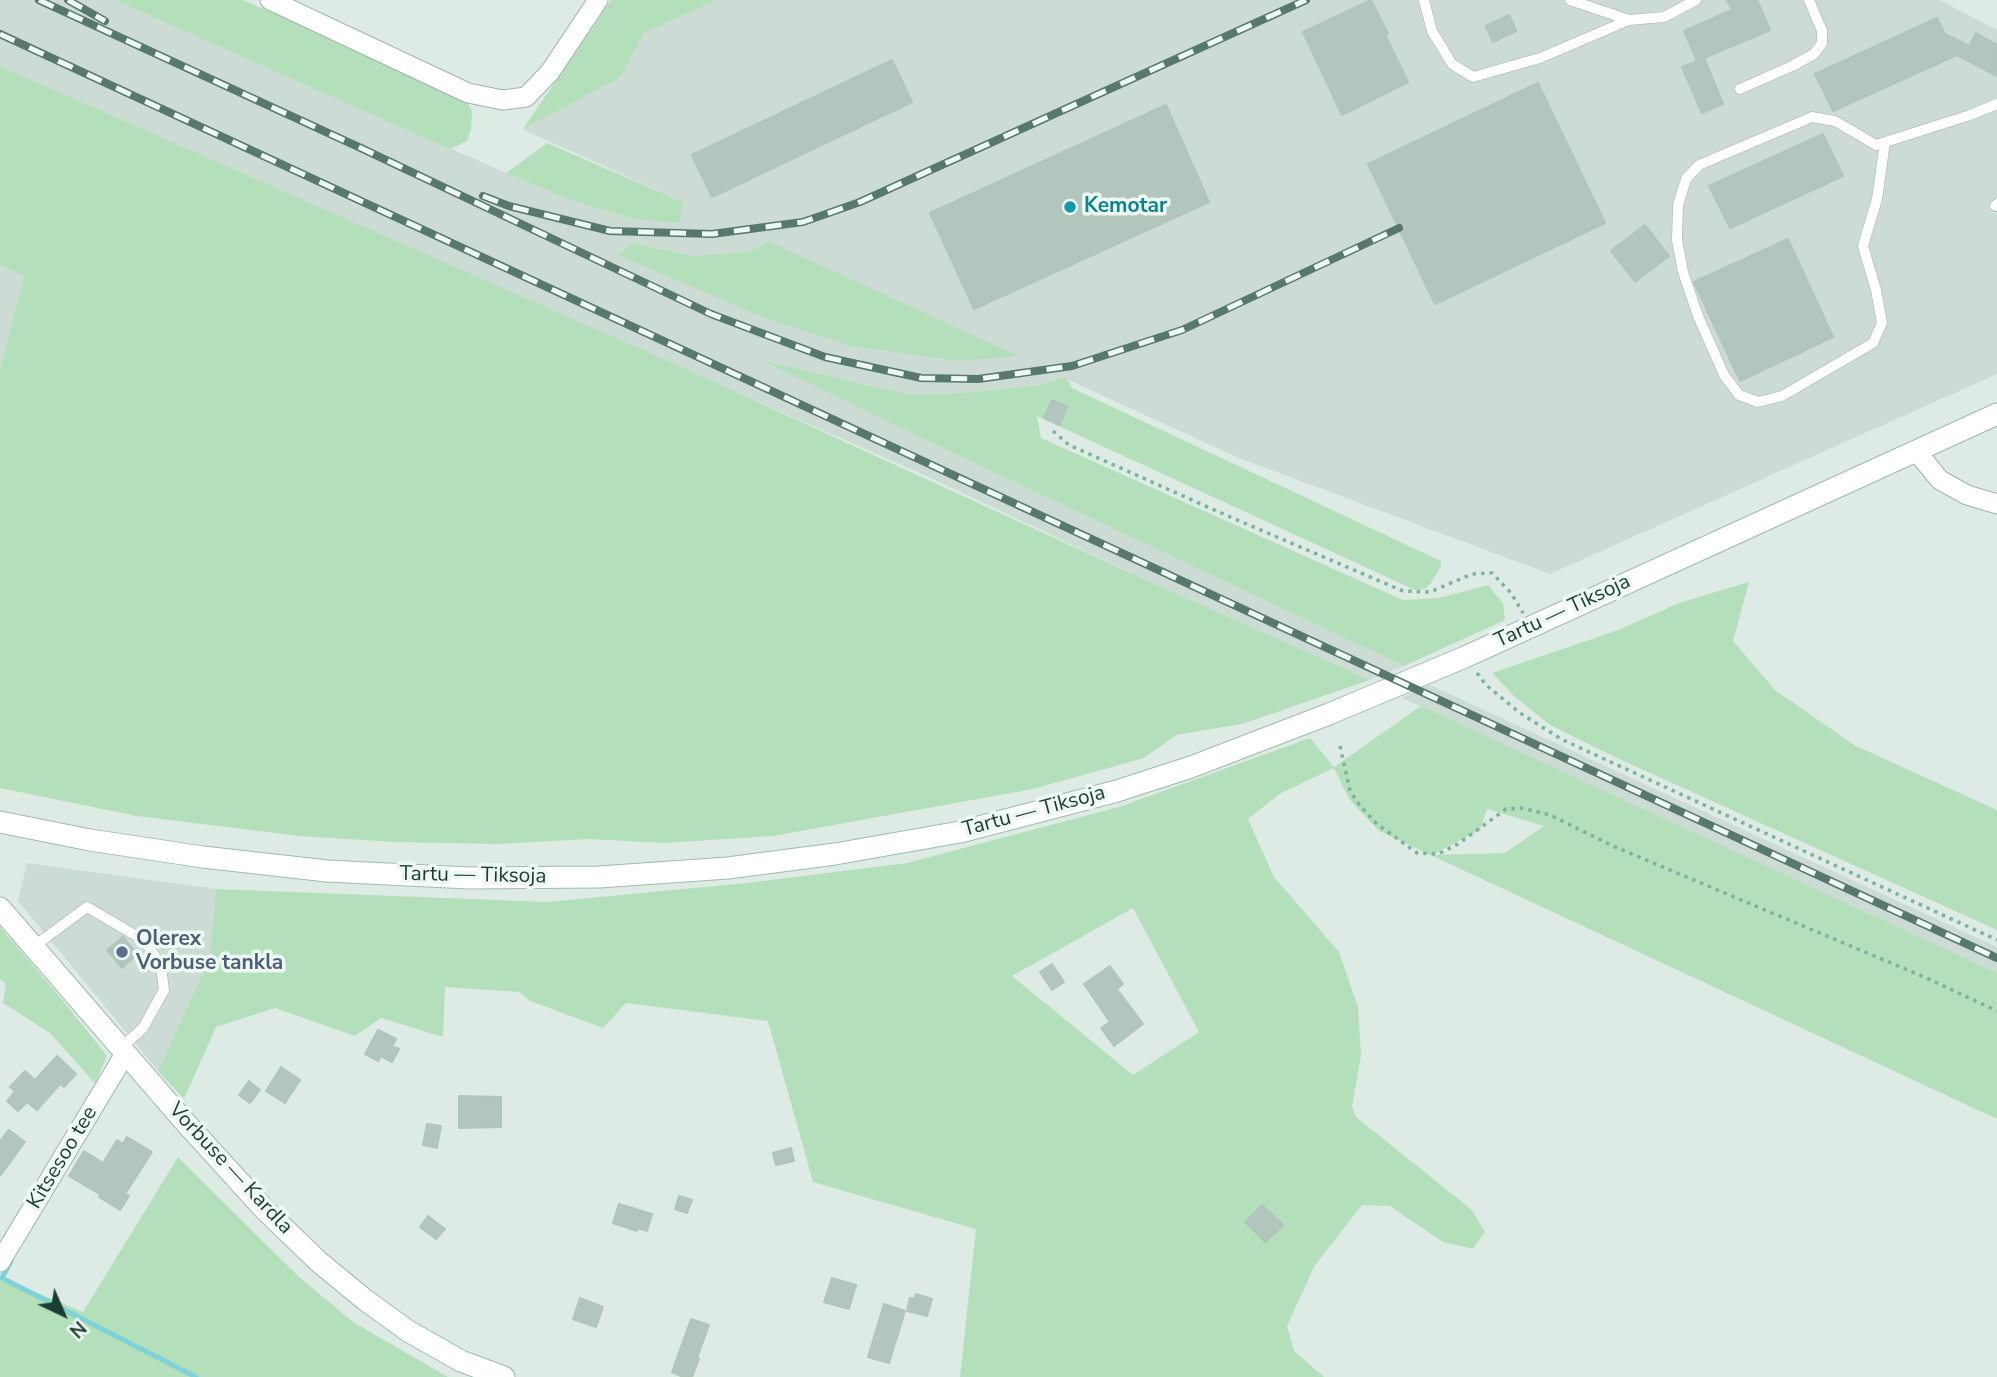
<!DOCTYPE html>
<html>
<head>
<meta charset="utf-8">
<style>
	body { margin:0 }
	#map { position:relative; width:1997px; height:1377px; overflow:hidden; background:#deebe4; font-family:"Nunito Sans",sans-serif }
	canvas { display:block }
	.north { position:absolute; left:28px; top:1279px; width:70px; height:70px; -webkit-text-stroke:5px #eef8f2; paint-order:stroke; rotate:136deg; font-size:19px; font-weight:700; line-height:28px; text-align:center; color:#1d3d31 }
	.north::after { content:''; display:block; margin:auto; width:24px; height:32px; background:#1d3d31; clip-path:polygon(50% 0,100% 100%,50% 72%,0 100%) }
</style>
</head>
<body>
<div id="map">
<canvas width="1997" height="1377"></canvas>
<div class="north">N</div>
</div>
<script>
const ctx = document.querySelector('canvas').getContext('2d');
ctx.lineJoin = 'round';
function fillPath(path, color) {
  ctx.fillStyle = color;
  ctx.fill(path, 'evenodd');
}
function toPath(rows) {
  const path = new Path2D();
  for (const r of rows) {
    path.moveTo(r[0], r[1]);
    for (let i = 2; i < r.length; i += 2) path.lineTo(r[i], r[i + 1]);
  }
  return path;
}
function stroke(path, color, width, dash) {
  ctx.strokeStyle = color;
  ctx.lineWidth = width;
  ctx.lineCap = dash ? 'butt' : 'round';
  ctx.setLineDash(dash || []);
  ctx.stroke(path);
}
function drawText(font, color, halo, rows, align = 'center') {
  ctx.font = font + ' "Nunito Sans",sans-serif';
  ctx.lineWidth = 7;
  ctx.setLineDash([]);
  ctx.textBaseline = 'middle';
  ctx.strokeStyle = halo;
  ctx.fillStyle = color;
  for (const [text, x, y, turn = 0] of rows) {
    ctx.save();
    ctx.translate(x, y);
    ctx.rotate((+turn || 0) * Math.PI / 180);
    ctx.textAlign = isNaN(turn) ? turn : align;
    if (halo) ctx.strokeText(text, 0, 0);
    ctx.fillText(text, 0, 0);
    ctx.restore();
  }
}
fillPath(toPath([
	[0,0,115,0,506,173,571,200,634,219,683,202,522,129,621,77,644,33,717,0,1940,0,1997,30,1997,374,1550,574,1239,458,1064,378,1040,385,964,393,911,395,767,362,951,452,1404,666,1370,680,1157,585,935,480,0,66],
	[767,241,1014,355,633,243,692,256,748,252],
	[0,265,24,276,0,371],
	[1428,684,1997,947,1997,973,1402,698],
	[27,863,216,889,210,958,158,1071,18,901]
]), '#ccdbd3');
fillPath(toPath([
	[115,0,243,0,458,94,468,102,472,112,471,129,467,141,450,149],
	[611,0,717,0,644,33,621,77,523,129],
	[0,66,686,369,1157,585,1370,680,1242,724,1176,735,1144,758,1033,789,773,836,665,843,589,839,496,844,395,842,299,836,137,816,0,788,0,371,24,276,0,265],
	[547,143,683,202,680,223,634,219,571,200,506,173],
	[768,241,1016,355,1016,356,958,361,853,346,770,320,618,255,633,243,692,256,748,252],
	[763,361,911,395,964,393,1040,385,1066,377,1072,388,1441,561,1441,566,1431,583,1425,589,1415,590,1037,416,1041,438,1403,600,1439,598,1488,585,1503,603,1505,620,1404,666,951,452],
	[1749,582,1733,641,1776,691,1856,746,1997,810,1997,930,1617,758,1550,725,1514,696,1492,673,1618,630,1679,603],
	[1421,706,1997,973,1997,1119,1379,831,1349,799,1334,768,1281,793,1248,819,1274,877,1339,952,1358,1007,1361,1055,1352,1107,1356,1117,1472,1210,1485,1232,1473,1249,1443,1242,1390,1206,1362,1205,1315,1265,1287,1326,1294,1351,1324,1377,960,1377,976,1229,813,1182,768,1021,626,1003,603,1028,530,1001,520,992,445,987,443,1037,381,1018,355,1036,275,1008,216,1027,184,1099,158,1071,210,958,216,889,547,902,747,883,907,863,1119,807,1310,738,1334,767],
	[1487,809,1544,826,1505,853,1432,855,1480,830],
	[1133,908,1199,1032,1133,1075,1012,976],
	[0,927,60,997,107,1056,95,1083,50,1033,3,1003,6,984,0,979],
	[178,1157,299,1277,353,1322,448,1377,0,1377,0,1277,83,1312]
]), '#b4dfbb');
stroke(toPath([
	[11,1261,2,1278,196,1377]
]), '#7fd2d8', 5);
const building = toPath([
	[1371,0,1388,34,1385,35,1408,82,1342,115,1303,32,1371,0],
	[1727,0,1757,0,1770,30,1704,58,1723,104,1702,113,1682,67,1697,61,1684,31,1732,10,1727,0],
	[1509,15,1516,31,1493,42,1486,26,1509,15],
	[1937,18,1945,34,1969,46,1976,33,1997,45,1997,76,1957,55,1833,111,1815,74,1937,18],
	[892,60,912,102,712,197,692,155,892,60],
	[1538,83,1605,223,1435,304,1368,164,1538,83],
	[1166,105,1209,202,974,309,930,213,1166,105],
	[1823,134,1843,176,1730,228,1709,186,1823,134],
	[1645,225,1669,256,1635,282,1611,251,1645,225],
	[1788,239,1833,337,1740,381,1694,282,1788,239],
	[1052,400,1067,407,1060,425,1044,418,1052,400],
	[123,937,137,954,122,968,107,950,123,937],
	[1052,964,1064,982,1052,990,1040,972,1052,964],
	[1110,966,1123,984,1117,989,1143,1024,1114,1046,1101,1028,1110,1022,1084,984,1110,966],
	[378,1030,396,1039,392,1046,399,1049,392,1062,381,1056,378,1061,365,1054,378,1030],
	[57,1056,76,1074,64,1087,60,1084,37,1110,27,1102,18,1111,7,1101,15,1091,10,1087,25,1071,35,1080,57,1056],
	[281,1067,300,1080,285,1103,266,1091,281,1067],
	[249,1081,260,1090,250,1103,239,1095,249,1081],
	[459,1096,501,1097,501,1127,459,1128,459,1096],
	[427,1124,441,1126,437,1148,423,1145,427,1124],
	[9,1130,25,1142,0,1176,0,1141,9,1130],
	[127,1137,152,1152,125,1194,129,1196,120,1210,99,1197,101,1195,69,1176,84,1151,103,1163,117,1140,123,1144,127,1137],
	[791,1148,794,1161,776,1165,773,1153,791,1148],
	[679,1196,692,1200,687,1213,675,1209,679,1196],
	[619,1204,652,1214,647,1231,638,1228,637,1231,613,1223,619,1204],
	[1262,1205,1283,1225,1265,1242,1245,1222,1262,1205],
	[428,1216,445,1229,436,1239,420,1227,428,1216],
	[832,1278,856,1285,849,1309,824,1302,832,1278],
	[916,1294,932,1299,927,1316,907,1311,910,1298,914,1299,916,1294],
	[580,1298,603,1307,596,1327,573,1319,580,1298],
	[884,1304,905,1311,889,1363,868,1357,884,1304],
	[691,1319,709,1325,697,1358,699,1359,692,1377,683,1377,672,1372,691,1319]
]);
fillPath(building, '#b3c6bd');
stroke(building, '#b0c6ba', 2);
const lane = toPath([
	[1424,0,1432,31,1452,64,1473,77,1540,58,1629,20,1664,17,1696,0],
	[1570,0,1629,20],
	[1740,89,1792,66,1814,54,1822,43,1822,31,1809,0],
	[1885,142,1877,199,1863,246,1876,290,1882,323,1873,343,1782,396,1758,402,1739,395,1724,375,1698,316,1683,272,1677,240,1678,205,1686,179,1699,165,1812,117,1835,121,1876,145,1970,115,1997,104],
	[1995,206,1997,204],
	[33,947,87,907,145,941,161,966,164,990,143,1028,121,1048]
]);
const street = toPath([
	[270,0,468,93,503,100,526,97,550,72,598,0],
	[1916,451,1940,480,1967,495,1997,504],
	[0,1262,125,1054]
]);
const secondary = toPath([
	[0,822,90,840,203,857,327,871,469,878,599,877,728,868,835,854,960,832,1117,791,1191,767,1329,714,1465,657,1997,414],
	[0,908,184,1121,265,1210,319,1262,364,1299,408,1331,461,1361,504,1377]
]);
stroke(lane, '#a0b3ab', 11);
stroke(street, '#a0b3ab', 21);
stroke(secondary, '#9ebbae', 23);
stroke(toPath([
	[1053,431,1069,445,1228,516,1403,591,1430,592,1472,574,1492,573,1511,593,1523,613],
	[1477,673,1486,685,1520,713,1561,739,1997,940],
	[1340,746,1350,791,1361,807,1377,824,1417,853,1438,854,1458,844,1506,809,1521,808,1550,815,1613,846,1922,976,1997,1011]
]), '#7ab39c', 3.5, [3.5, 5]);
stroke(lane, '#fff', 10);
stroke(street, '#fff', 19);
stroke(secondary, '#fff', 21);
const rail = toPath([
	[39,0,363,149,711,314,825,357,921,378,978,379,1072,366,1182,330,1399,228],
	[68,0,105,21],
	[0,34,1997,958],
	[483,196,509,206,610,231,712,234,803,222,860,202,1306,0]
]);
stroke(rail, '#57796d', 8);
stroke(rail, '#eef8f2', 5, [16]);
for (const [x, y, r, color] of [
	[1070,207,7,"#0f9aa8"],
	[122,952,7,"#5c6f8a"]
]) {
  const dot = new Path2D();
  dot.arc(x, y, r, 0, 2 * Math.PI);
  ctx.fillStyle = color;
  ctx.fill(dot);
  stroke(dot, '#eef8f2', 2.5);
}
drawText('bold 21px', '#0d838f', '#eef8f2', [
	["Kemotar",1084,207]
], 'left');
drawText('21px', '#1d3d31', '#eef8f2', [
	["Tartu — Tiksoja",1563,612,-25],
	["Tartu — Tiksoja",1034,812,-15],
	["Tartu — Tiksoja",473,876,1],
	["Kitsesoo tee",63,1158,-59],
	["Vorbuse — Kardla",230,1169,47]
]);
drawText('bold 21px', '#4e5e75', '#eef8f2', [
	["Olerex",136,940],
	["Vorbuse tankla",136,964]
], 'left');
</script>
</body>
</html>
